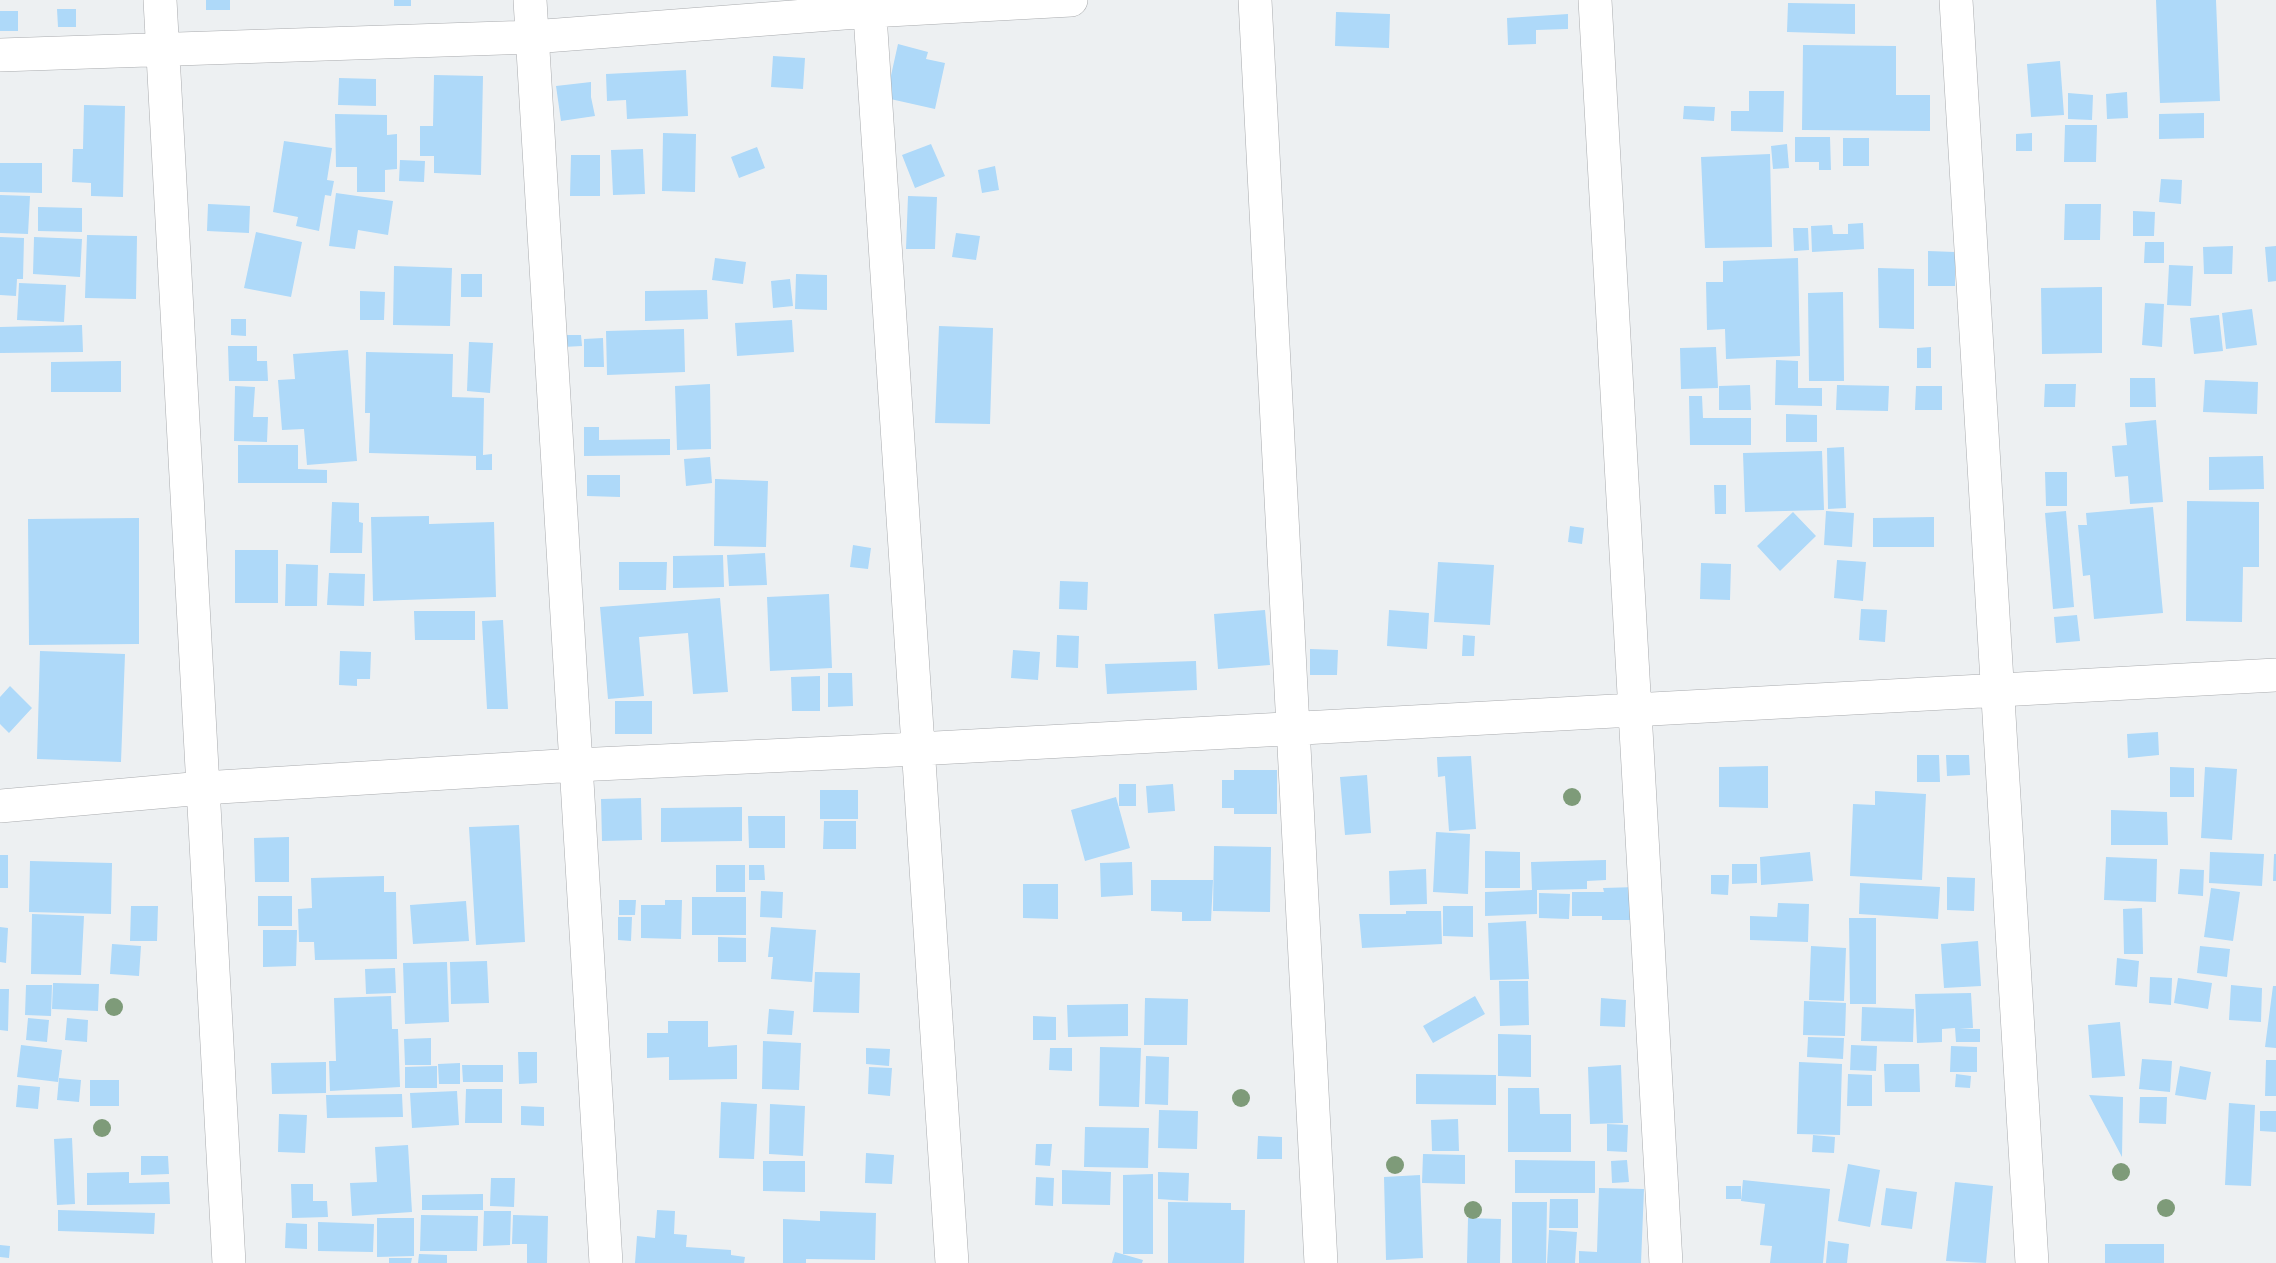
<!DOCTYPE html>
<html>
<head>
<meta charset="utf-8">
<style>
	body { margin:0 }
	canvas { display:block; background:#edf0f2 }
</style>
</head>
<body>
<canvas width="2276" height="1263"></canvas>
<script>
const ctx = document.querySelector('canvas').getContext('2d');
ctx.lineJoin = 'round';
function fillPath(path, color) {
  ctx.fillStyle = color;
  ctx.fill(path, 'evenodd');
}
function toPath(rows) {
  const path = new Path2D();
  for (const r of rows) {
    path.moveTo(r[0], r[1]);
    for (let i = 2; i < r.length; i += 2) path.lineTo(r[i], r[i + 1]);
  }
  return path;
}
function stroke(path, color, width, dash) {
  ctx.strokeStyle = color;
  ctx.lineWidth = width;
  ctx.lineCap = dash ? 'butt' : 'round';
  ctx.setLineDash(dash || []);
  ctx.stroke(path);
}
fillPath(toPath([
	[206,0,230,0,230,10,206,10],
	[394,0,411,0,411,6,394,6],
	[2156,0,2216,0,2220,101,2160,103],
	[1788,3,1855,4,1855,34,1787,32],
	[57,9,76,9,76,27,58,27],
	[0,11,18,11,18,31,0,31],
	[1336,12,1390,14,1389,48,1335,46],
	[1568,14,1568,29,1536,30,1536,44,1508,45,1507,18],
	[898,44,928,52,926,59,945,63,935,109,886,98],
	[1803,45,1896,46,1896,95,1930,95,1930,131,1802,130],
	[773,56,805,58,803,89,771,87],
	[2060,61,2064,115,2031,117,2027,64],
	[686,70,688,116,627,119,626,100,607,101,606,74],
	[434,75,483,76,481,175,434,173,434,156,420,156,420,126,433,126],
	[339,78,376,79,376,106,338,105],
	[591,82,591,97,595,116,561,121,556,86],
	[1749,91,1784,91,1783,132,1731,131,1731,111,1749,111],
	[2127,92,2128,118,2107,119,2106,94],
	[2068,93,2093,95,2092,120,2068,119],
	[84,105,125,106,123,197,91,196,91,183,72,182,73,149,83,149],
	[1684,106,1715,107,1714,121,1683,119],
	[2204,113,2204,138,2159,139,2159,114],
	[335,114,387,115,387,135,397,134,397,169,385,170,385,192,357,192,357,167,336,167],
	[2065,125,2097,125,2096,162,2064,162],
	[663,133,696,134,695,192,662,191],
	[2032,133,2032,151,2016,151,2016,134],
	[1795,137,1830,137,1831,170,1819,170,1819,162,1795,162],
	[1843,138,1869,138,1869,166,1843,166],
	[284,141,332,148,327,180,334,181,331,196,325,195,319,231,296,226,298,217,273,212],
	[931,144,945,176,915,188,902,155],
	[1787,144,1789,168,1773,169,1771,146],
	[757,147,765,168,739,178,731,157],
	[643,149,645,194,613,195,611,150],
	[1770,154,1772,247,1705,248,1701,157],
	[571,155,600,155,600,196,570,196],
	[400,160,425,161,424,182,399,181],
	[0,163,42,163,42,193,0,192],
	[995,166,999,190,982,193,978,170],
	[2161,179,2182,180,2181,204,2159,202],
	[336,193,393,201,388,235,358,230,355,249,329,246],
	[0,195,30,196,28,234,0,233],
	[908,196,937,197,935,249,906,249],
	[208,204,250,206,249,233,207,231],
	[2065,204,2101,204,2100,240,2064,240],
	[38,207,82,208,82,232,38,231],
	[2133,211,2155,212,2154,236,2133,236],
	[1863,223,1864,249,1812,252,1811,226,1832,225,1833,234,1848,234,1848,224],
	[1793,228,1808,228,1809,250,1794,251],
	[256,232,302,242,291,297,244,288],
	[956,233,980,236,976,260,952,257],
	[87,235,137,236,136,299,85,298],
	[0,237,24,238,23,279,17,279,16,296,0,295],
	[34,237,82,239,80,277,33,274],
	[2145,242,2164,242,2164,263,2144,263],
	[2233,246,2232,274,2204,274,2203,247],
	[2276,246,2276,281,2268,282,2265,247],
	[1928,251,1955,252,1955,286,1928,286],
	[715,258,746,262,743,284,712,280],
	[1798,258,1800,356,1726,359,1725,329,1707,330,1706,282,1723,282,1723,261],
	[2169,265,2193,266,2191,306,2167,305],
	[394,266,452,268,450,326,393,325],
	[1878,268,1914,269,1914,329,1879,328],
	[461,274,482,274,482,297,461,297],
	[796,274,827,275,827,310,795,309],
	[790,279,793,306,773,308,771,281],
	[19,283,66,285,64,322,17,320],
	[2102,287,2102,353,2042,354,2041,288],
	[707,290,708,319,645,321,645,291],
	[360,291,385,292,384,320,360,320],
	[1843,292,1844,381,1809,381,1808,293],
	[2145,303,2164,304,2162,347,2142,345],
	[2252,309,2257,345,2226,349,2222,313],
	[2219,315,2223,351,2194,354,2190,318],
	[231,319,246,319,246,336,231,335],
	[792,320,794,352,737,356,735,323],
	[82,325,83,352,0,353,0,327],
	[939,326,993,328,990,424,935,423],
	[684,329,685,372,607,375,606,331],
	[563,335,581,335,582,346,563,347],
	[603,338,604,367,584,367,584,339],
	[469,342,493,343,490,393,467,391],
	[228,346,257,346,257,361,267,361,268,381,229,381],
	[1716,347,1718,388,1681,389,1680,348],
	[1931,347,1931,368,1917,368,1917,348],
	[348,350,357,461,307,465,304,429,282,430,278,380,295,379,293,354],
	[366,352,453,354,452,397,484,398,483,455,492,454,492,470,476,470,476,456,369,453,370,413,365,413],
	[1776,360,1798,361,1798,388,1822,388,1822,406,1775,405],
	[121,361,121,392,51,392,51,362],
	[2130,378,2155,378,2156,407,2130,407],
	[2205,380,2258,382,2257,414,2203,412],
	[710,384,711,449,677,450,675,386],
	[2045,384,2076,384,2075,407,2044,407],
	[1750,385,1751,410,1719,410,1719,386],
	[1837,385,1889,386,1888,411,1836,410],
	[235,386,255,387,253,417,268,417,267,442,234,441],
	[1916,386,1942,386,1942,410,1915,410],
	[1689,396,1702,396,1703,418,1751,418,1751,445,1690,445],
	[1786,414,1817,415,1817,442,1786,442],
	[2156,420,2163,502,2130,504,2128,476,2115,477,2112,446,2127,445,2125,423],
	[584,427,599,427,599,440,670,439,670,455,584,456],
	[238,445,298,445,298,469,327,470,327,483,238,483],
	[1844,447,1846,508,1828,509,1827,448],
	[1822,451,1824,510,1745,512,1743,453],
	[2263,456,2264,489,2209,490,2209,457],
	[710,457,712,483,686,486,684,459],
	[2045,472,2067,472,2067,506,2046,506],
	[587,475,620,475,620,497,587,496],
	[715,479,768,481,766,547,714,546],
	[1714,485,1726,485,1726,514,1715,514],
	[2187,501,2259,502,2259,567,2243,567,2242,622,2186,621],
	[332,502,359,503,359,522,363,523,362,553,330,553],
	[2153,507,2163,613,2094,619,2090,575,2083,576,2078,525,2087,525,2086,513],
	[1826,511,1854,513,1852,547,1824,545],
	[2066,511,2074,607,2053,609,2045,513],
	[1793,512,1816,536,1780,571,1757,546],
	[429,516,429,524,494,522,496,597,373,601,371,517],
	[1934,517,1934,547,1873,547,1873,518],
	[139,518,139,644,29,645,28,519],
	[1570,526,1584,528,1582,544,1568,542],
	[853,545,871,548,868,569,850,567],
	[235,550,278,550,278,603,235,603],
	[765,553,767,585,729,586,727,555],
	[723,555,724,587,673,588,673,556],
	[1837,560,1866,562,1863,601,1834,598],
	[619,562,667,562,666,590,619,590],
	[1438,562,1494,565,1490,625,1434,622],
	[1701,563,1731,564,1730,600,1700,599],
	[286,564,318,565,317,606,285,606],
	[329,573,365,574,364,606,327,605],
	[1060,581,1088,582,1087,610,1059,609],
	[829,594,832,668,770,671,767,597],
	[720,598,728,692,693,694,688,633,639,637,644,696,608,699,600,607],
	[1861,609,1887,610,1885,642,1859,640],
	[1265,610,1270,665,1218,669,1214,614],
	[1389,610,1429,613,1427,649,1387,646],
	[414,611,475,611,475,640,415,640],
	[2077,615,2080,641,2056,643,2054,617],
	[503,620,508,709,487,709,482,621],
	[1057,635,1079,636,1078,668,1056,667],
	[1463,635,1475,636,1474,656,1462,656],
	[1310,649,1338,650,1337,675,1310,675],
	[1013,650,1040,652,1038,680,1011,678],
	[40,651,125,654,121,762,37,759],
	[340,651,371,652,370,679,357,679,357,686,339,685],
	[1196,661,1197,690,1107,694,1105,664],
	[828,673,852,673,853,706,828,707],
	[820,676,820,711,792,711,791,677],
	[10,686,32,708,9,733,0,724,0,697],
	[615,701,652,701,652,734,615,734],
	[2158,732,2159,755,2128,758,2127,734],
	[1917,755,1939,755,1940,782,1917,782],
	[1946,755,1969,755,1970,775,1947,776],
	[1471,756,1476,829,1449,831,1445,776,1438,777,1437,757],
	[1768,766,1768,808,1719,807,1719,767],
	[2170,767,2194,768,2194,797,2170,797],
	[2205,767,2237,769,2232,840,2201,838],
	[1234,770,1277,770,1277,814,1234,814,1234,808,1222,808,1222,780,1234,780],
	[1367,775,1371,833,1345,835,1340,777],
	[1119,784,1136,784,1136,806,1119,806],
	[1173,784,1175,811,1148,813,1146,786],
	[820,790,858,790,858,819,820,819],
	[1875,791,1926,794,1922,880,1850,876,1853,804,1875,805],
	[1116,797,1130,848,1085,861,1071,810],
	[641,798,642,840,602,841,601,799],
	[742,807,742,841,661,842,661,808],
	[2111,810,2167,812,2168,845,2111,845],
	[748,816,785,816,785,848,749,848],
	[824,821,856,821,856,849,823,849],
	[519,825,525,942,476,945,469,827],
	[1436,832,1470,834,1468,894,1433,892],
	[289,837,289,882,255,882,254,838],
	[1214,846,1271,847,1270,912,1213,911],
	[1485,851,1520,852,1520,888,1485,888],
	[1810,852,1813,881,1761,885,1760,857],
	[2210,852,2264,854,2262,886,2209,883],
	[2274,854,2276,854,2276,881,2273,881],
	[0,855,8,855,8,888,0,888],
	[2106,857,2157,859,2156,902,2104,900],
	[1606,860,1606,880,1587,881,1587,889,1537,890,1537,914,1485,916,1485,892,1532,890,1531,862],
	[30,861,112,863,111,914,29,912],
	[1132,862,1133,895,1101,897,1100,863],
	[1732,864,1757,864,1757,883,1732,884],
	[716,865,745,865,745,892,716,892],
	[749,865,764,865,765,880,749,880],
	[1426,869,1427,904,1390,905,1389,871],
	[2180,869,2204,870,2203,896,2178,894],
	[1711,875,1729,875,1728,895,1711,894],
	[384,876,384,892,396,892,397,959,315,960,314,942,299,942,298,909,312,908,311,878],
	[1947,877,1975,878,1974,911,1947,910],
	[1151,880,1213,880,1211,921,1182,921,1182,912,1151,911],
	[1860,883,1940,887,1938,919,1859,914],
	[1023,884,1058,884,1058,919,1023,918],
	[1637,887,1638,920,1602,920,1602,916,1572,916,1572,892,1604,892,1603,888],
	[2211,888,2240,892,2233,941,2204,937],
	[761,891,783,892,782,918,760,917],
	[1539,893,1570,894,1569,919,1539,918],
	[258,896,292,896,292,926,258,926],
	[692,897,746,897,746,935,692,935],
	[619,900,636,900,635,915,619,915],
	[665,900,682,900,681,939,641,938,641,905,665,905],
	[466,901,469,941,413,944,410,905],
	[1778,903,1809,904,1808,942,1750,940,1750,916,1777,917],
	[131,906,158,906,157,941,130,941],
	[1443,906,1473,906,1473,937,1443,936],
	[2142,908,2143,954,2124,954,2123,909],
	[1406,911,1441,911,1442,944,1362,948,1359,914,1406,914],
	[32,914,84,916,81,975,31,974],
	[618,917,632,917,631,941,618,940],
	[1849,918,1876,918,1876,1004,1850,1004],
	[1526,921,1529,979,1490,980,1488,923],
	[0,927,8,928,6,963,0,962],
	[771,927,816,930,812,982,771,979,773,957,768,957],
	[263,930,297,930,296,966,263,967],
	[718,937,746,938,746,962,718,962],
	[1978,941,1981,986,1944,988,1941,944],
	[112,944,141,946,139,976,110,974],
	[1811,946,1846,948,1844,1001,1809,1000],
	[2200,946,2230,949,2227,977,2197,973],
	[2117,958,2139,961,2137,987,2115,985],
	[487,961,489,1003,451,1004,450,962],
	[447,962,449,1022,405,1024,403,963],
	[395,968,396,993,366,994,365,969],
	[815,972,860,973,859,1013,813,1012],
	[2150,977,2172,978,2171,1005,2149,1003],
	[2178,978,2212,983,2208,1009,2174,1003],
	[1499,981,1528,981,1529,1025,1500,1026],
	[53,983,99,984,98,1011,52,1009],
	[26,985,52,985,51,1016,25,1015],
	[2231,985,2262,988,2261,1022,2229,1020],
	[2273,986,2276,986,2276,1048,2265,1047],
	[0,989,9,989,8,1031,0,1030],
	[1971,993,1973,1028,1959,1029,1980,1029,1980,1042,1956,1042,1955,1028,1942,1029,1942,1042,1917,1043,1915,994],
	[391,996,392,1029,398,1029,400,1087,330,1091,329,1061,336,1061,334,998],
	[1475,996,1485,1014,1433,1043,1423,1026],
	[1145,998,1188,999,1187,1045,1144,1045],
	[1601,998,1626,1000,1625,1027,1600,1026],
	[1804,1001,1846,1003,1845,1036,1803,1035],
	[1128,1004,1128,1036,1068,1037,1067,1005],
	[1862,1007,1914,1009,1913,1042,1861,1041],
	[769,1009,794,1011,792,1035,767,1034],
	[1033,1016,1056,1017,1056,1040,1033,1040],
	[28,1018,49,1020,47,1042,26,1040],
	[67,1018,88,1020,87,1042,65,1040],
	[668,1021,708,1021,708,1047,737,1045,737,1079,669,1080,669,1057,647,1058,647,1033,668,1033],
	[2120,1022,2125,1076,2092,1078,2088,1025],
	[1498,1034,1531,1035,1531,1077,1498,1076],
	[1808,1037,1844,1038,1843,1059,1807,1057],
	[431,1038,431,1065,405,1065,404,1039],
	[763,1041,801,1043,799,1090,762,1089],
	[21,1045,62,1050,58,1082,17,1077],
	[1851,1045,1877,1046,1876,1071,1850,1070],
	[1951,1046,1977,1047,1977,1072,1950,1072],
	[1100,1047,1141,1048,1139,1107,1099,1106],
	[866,1048,890,1049,889,1066,866,1064],
	[1050,1048,1072,1048,1072,1071,1049,1070],
	[518,1052,537,1052,537,1083,519,1084],
	[1146,1056,1169,1057,1168,1105,1145,1104],
	[2142,1059,2172,1061,2170,1092,2139,1089],
	[2266,1060,2276,1060,2276,1096,2265,1096],
	[326,1062,326,1093,272,1094,271,1063],
	[1799,1062,1842,1064,1840,1135,1797,1134],
	[460,1063,460,1084,439,1084,438,1064],
	[1884,1064,1919,1064,1920,1092,1885,1092],
	[462,1065,503,1065,503,1082,463,1082],
	[1621,1065,1623,1123,1590,1124,1588,1067],
	[437,1066,437,1088,405,1088,405,1067],
	[2180,1066,2211,1072,2206,1100,2175,1095],
	[869,1067,892,1068,890,1096,868,1094],
	[1416,1074,1496,1075,1496,1105,1416,1104],
	[1848,1074,1872,1075,1872,1106,1847,1106],
	[1956,1074,1971,1076,1970,1088,1955,1087],
	[59,1078,81,1080,79,1102,57,1100],
	[90,1080,119,1080,119,1106,90,1106],
	[18,1085,40,1087,38,1109,16,1107],
	[1508,1088,1539,1088,1540,1114,1571,1114,1571,1152,1508,1152],
	[466,1089,502,1089,502,1123,465,1123],
	[457,1091,459,1125,412,1128,410,1093],
	[402,1094,403,1117,327,1118,326,1095],
	[2089,1095,2123,1097,2122,1157],
	[2140,1097,2167,1097,2166,1124,2139,1123],
	[721,1102,757,1104,754,1159,719,1158],
	[2229,1103,2255,1105,2251,1186,2225,1185],
	[770,1104,805,1106,803,1156,769,1154],
	[521,1106,544,1107,544,1126,521,1125],
	[1159,1110,1198,1111,1197,1149,1158,1148],
	[2260,1111,2276,1111,2276,1132,2260,1131],
	[279,1114,307,1115,305,1153,278,1152],
	[1458,1119,1459,1151,1432,1151,1431,1120],
	[1607,1124,1628,1125,1627,1152,1607,1151],
	[1085,1127,1149,1128,1148,1168,1084,1167],
	[1813,1135,1835,1137,1834,1153,1812,1152],
	[1258,1136,1282,1137,1282,1159,1257,1159],
	[72,1138,75,1204,57,1205,54,1139],
	[1036,1144,1052,1144,1050,1166,1035,1165],
	[408,1145,412,1212,352,1216,350,1183,377,1182,375,1147],
	[866,1153,894,1155,892,1184,865,1183],
	[1423,1154,1465,1155,1465,1184,1422,1183],
	[141,1156,168,1156,169,1174,141,1175],
	[1515,1160,1595,1161,1595,1193,1515,1193],
	[1627,1160,1629,1182,1612,1183,1611,1161],
	[763,1161,805,1161,805,1192,763,1191],
	[1848,1164,1880,1170,1870,1227,1838,1221],
	[1062,1170,1111,1172,1110,1205,1062,1204],
	[129,1172,129,1183,169,1182,170,1204,87,1205,87,1173],
	[1158,1172,1189,1173,1188,1201,1158,1199],
	[1153,1174,1153,1254,1123,1254,1123,1175],
	[1420,1175,1423,1258,1386,1260,1384,1177],
	[1036,1177,1054,1178,1053,1206,1035,1205],
	[491,1178,515,1178,514,1207,490,1206],
	[1743,1180,1830,1189,1823,1263,1770,1263,1772,1246,1760,1245,1765,1204,1741,1201],
	[1955,1182,1993,1186,1986,1263,1946,1261],
	[291,1184,313,1184,313,1201,327,1201,328,1217,292,1218],
	[1726,1186,1741,1186,1741,1199,1726,1199],
	[1599,1188,1644,1189,1641,1263,1579,1263,1579,1251,1597,1252],
	[1886,1188,1917,1192,1912,1229,1881,1225],
	[483,1194,483,1210,422,1210,422,1195],
	[1550,1199,1578,1199,1578,1228,1549,1228],
	[1168,1202,1231,1203,1231,1210,1245,1210,1244,1263,1168,1263],
	[1512,1202,1547,1202,1546,1263,1512,1263],
	[58,1210,155,1213,154,1234,58,1231],
	[657,1210,675,1211,674,1234,687,1235,686,1247,731,1250,731,1255,745,1257,744,1263,635,1263,637,1236,655,1238],
	[484,1211,511,1211,510,1245,483,1246],
	[820,1211,876,1213,875,1260,806,1259,806,1263,783,1263,783,1219,820,1221],
	[421,1215,478,1216,477,1251,420,1251],
	[513,1215,548,1216,547,1263,527,1263,527,1244,512,1244],
	[377,1218,414,1218,414,1256,377,1257],
	[1468,1218,1501,1219,1500,1263,1467,1263],
	[318,1222,374,1224,373,1252,318,1251],
	[286,1223,307,1224,307,1249,285,1248],
	[1549,1230,1577,1232,1575,1263,1547,1263],
	[1828,1241,1849,1244,1847,1263,1826,1263],
	[2105,1244,2164,1244,2164,1263,2105,1263],
	[0,1245,10,1246,9,1258,0,1257],
	[1115,1252,1143,1260,1142,1263,1112,1263],
	[419,1254,447,1255,447,1263,418,1263],
	[389,1258,412,1258,411,1263,389,1263]
]), '#aed9f9');
const minor = toPath([
	[160,0,229,1263],
	[530,0,606,1263],
	[869,0,952,1263],
	[1255,0,1321,1263],
	[1595,0,1666,1263],
	[1956,0,2032,1263],
	[0,55,532,37,870,11,1071,0],
	[0,806,203,788,576,765,917,749,2276,675]
]);
stroke(minor, '#a9abae', 34);
stroke(minor, '#fff', 33);
ctx.fillStyle = '#7e9b79';
for (const [x, y] of [
	[1572,797],
	[114,1007],
	[1241,1098],
	[102,1128],
	[1395,1165],
	[2121,1172],
	[2166,1208],
	[1473,1210]
]) {
  ctx.beginPath();
  ctx.arc(x, y, 9, 0, 2 * Math.PI);
  ctx.fill();
}
</script>
</body>
</html>
